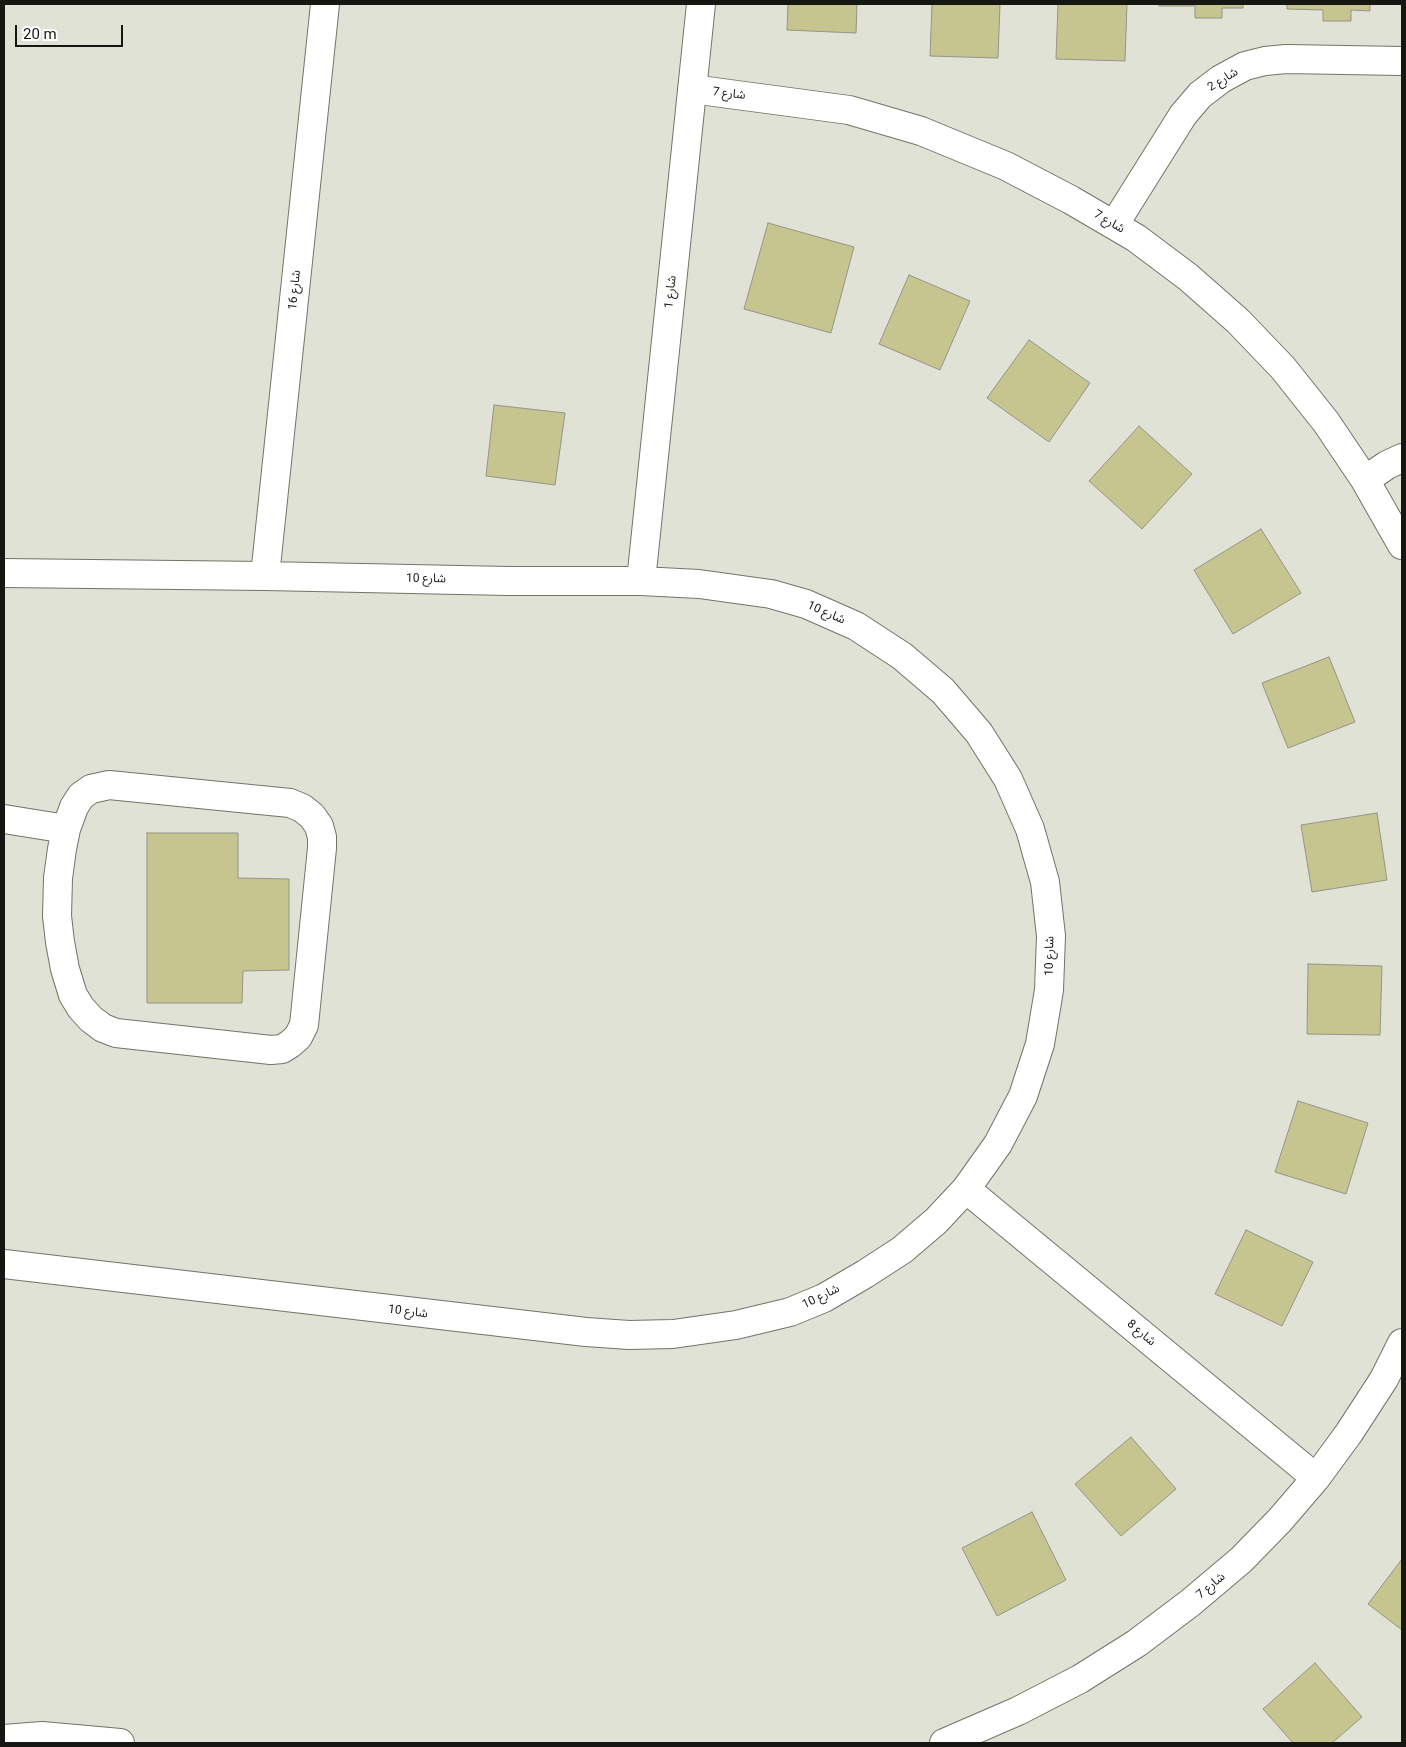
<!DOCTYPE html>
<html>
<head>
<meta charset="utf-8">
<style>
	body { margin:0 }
	#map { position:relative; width:1406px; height:1747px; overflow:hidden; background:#e1e2d6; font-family:Roboto,sans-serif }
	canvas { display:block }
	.frame { position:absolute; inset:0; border:5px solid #161712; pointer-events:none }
	.scale { position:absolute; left:15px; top:25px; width:108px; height:22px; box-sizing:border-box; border:2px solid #161712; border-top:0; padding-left:6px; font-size:15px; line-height:18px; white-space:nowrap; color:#161712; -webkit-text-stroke:4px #fff; paint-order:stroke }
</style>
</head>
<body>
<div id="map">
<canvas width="1406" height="1747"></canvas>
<div class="frame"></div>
<div class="scale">20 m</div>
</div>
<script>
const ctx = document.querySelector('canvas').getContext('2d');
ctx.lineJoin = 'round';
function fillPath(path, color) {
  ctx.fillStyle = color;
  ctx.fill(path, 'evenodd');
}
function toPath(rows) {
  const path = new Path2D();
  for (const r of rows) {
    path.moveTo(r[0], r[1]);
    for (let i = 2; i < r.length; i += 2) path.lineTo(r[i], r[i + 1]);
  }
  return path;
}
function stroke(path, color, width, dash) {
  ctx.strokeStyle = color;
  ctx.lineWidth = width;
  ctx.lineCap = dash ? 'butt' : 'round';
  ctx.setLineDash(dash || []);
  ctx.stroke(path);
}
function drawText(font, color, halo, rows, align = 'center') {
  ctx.font = font + ' Roboto,"Noto Sans Arabic",sans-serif';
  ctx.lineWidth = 5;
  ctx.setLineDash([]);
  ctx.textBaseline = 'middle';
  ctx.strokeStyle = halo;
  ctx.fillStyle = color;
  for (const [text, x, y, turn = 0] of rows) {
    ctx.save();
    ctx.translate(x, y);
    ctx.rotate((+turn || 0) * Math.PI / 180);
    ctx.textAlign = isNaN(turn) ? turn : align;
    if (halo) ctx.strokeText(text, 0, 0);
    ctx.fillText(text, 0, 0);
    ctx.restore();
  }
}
const building = toPath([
	[788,4,857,4,856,33,787,30,788,4],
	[932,4,1000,4,998,58,930,56,932,4],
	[1058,4,1127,4,1125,61,1056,59,1058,4],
	[1159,4,1243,4,1243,8,1222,8,1222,18,1195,18,1195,6,1159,6,1159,4],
	[1287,4,1370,4,1370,11,1351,10,1351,21,1323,21,1323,10,1287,9,1287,4],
	[768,223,854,247,831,333,744,309,768,223],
	[909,275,970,301,940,370,879,344,909,275],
	[1029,340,1090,383,1049,442,987,398,1029,340],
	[494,405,565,413,555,485,486,476,494,405],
	[1139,426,1192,474,1142,529,1089,481,1139,426],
	[1261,529,1301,593,1233,634,1194,570,1261,529],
	[1329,657,1355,722,1288,748,1262,683,1329,657],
	[1377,813,1387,880,1312,892,1301,825,1377,813],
	[147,833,238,833,238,878,289,879,289,970,243,971,242,1003,147,1003,147,833],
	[1308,964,1382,966,1380,1035,1307,1034,1308,964],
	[1298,1101,1368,1123,1346,1194,1275,1172,1298,1101],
	[1246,1230,1313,1262,1282,1326,1215,1294,1246,1230],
	[1131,1437,1176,1489,1121,1536,1075,1484,1131,1437],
	[1032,1512,1066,1580,997,1616,962,1548,1032,1512],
	[1402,1559,1402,1630,1368,1604,1402,1559],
	[1315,1663,1362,1717,1332,1743,1293,1743,1263,1709,1315,1663]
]);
fillPath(building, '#c6c58f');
stroke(building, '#949489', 1);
const minor = toPath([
	[692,89,849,110,921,131,1006,166,1071,200,1136,238,1188,277,1238,321,1283,368,1326,422,1365,480,1402,545],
	[1114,225,1183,115,1200,95,1221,79,1245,66,1265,61,1286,59,1402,61],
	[1365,480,1387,465,1402,458],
	[4,573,265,576,508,581,641,581,699,584,771,594,806,604,856,626,902,656,943,691,979,733,1008,779,1030,829,1045,882,1051,936,1049,990,1040,1044,1023,1096,998,1144,966,1189,936,1221,902,1250,865,1274,824,1298,790,1312,736,1325,673,1334,629,1335,586,1332,4,1264],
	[265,576,325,4],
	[641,581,701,4],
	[109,785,290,803,302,808,312,816,319,826,322,837,322,848,304,1025,298,1037,290,1044,282,1049,271,1050,116,1033,103,1028,91,1019,81,1008,73,995,65,969,60,942,57,916,58,878,62,849,66,829,74,807,81,796,91,789,109,785],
	[4,819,66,829],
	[966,1189,1316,1478],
	[4,1739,42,1736,120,1743],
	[944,1743,1018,1711,1080,1679,1137,1643,1190,1603,1241,1560,1280,1520,1316,1478,1349,1433,1384,1379,1402,1343]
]);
stroke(minor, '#737368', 30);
stroke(minor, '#fff', 28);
drawText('12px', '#161712', '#fff', [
	["شارع 2",1223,80,-32],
	["شارع 7",729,94,7],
	["شارع 7",1109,222,30],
	["شارع 16",295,290,-84],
	["شارع 1",671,292,-84],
	["شارع 10",426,579,1],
	["شارع 10",826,613,24],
	["شارع 10",1050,956,-89],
	["شارع 10",821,1297,-26],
	["شارع 10",408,1312,7],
	["شارع 8",1141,1333,40],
	["شارع 7",1211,1586,-40]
]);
</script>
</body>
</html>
